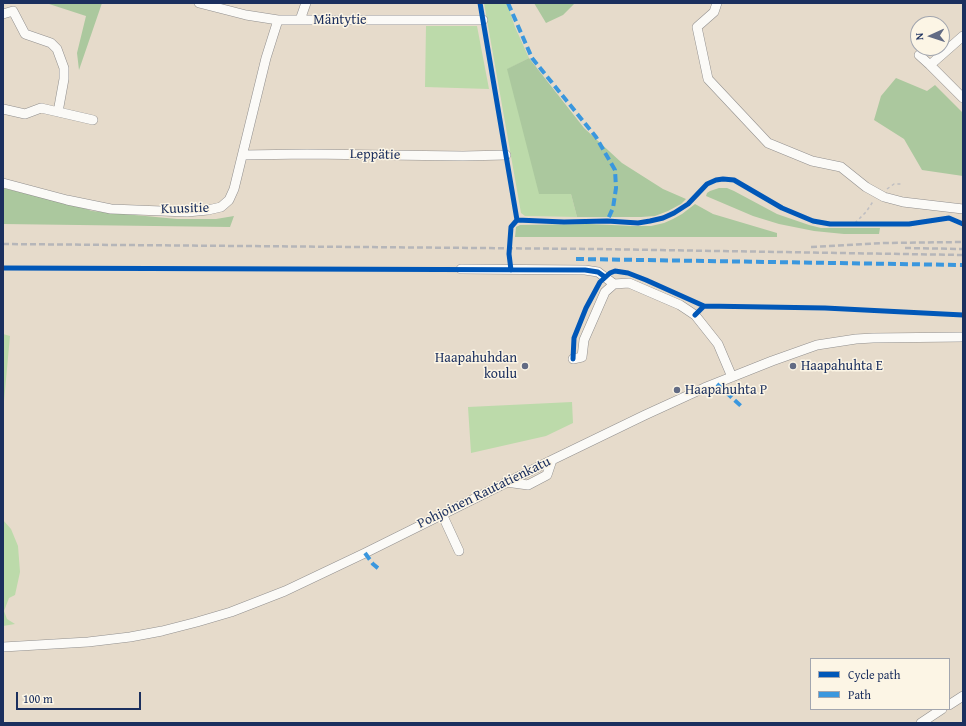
<!DOCTYPE html>
<html>
<head>
<meta charset="utf-8">
<style>
	body { margin:0 }
	#map { position:relative; width:966px; height:726px; overflow:hidden; background:#e6dbcb; font-family:"Gentium Book Plus",serif }
	canvas { display:block }
	.frame { position:absolute; inset:0; border:4px solid #1b2f5e; pointer-events:none }
	.legend { position:absolute; left:810px; top:658px; width:140px; height:52px; box-sizing:border-box; background:#fcf5e5; border:1px solid #a2a6af; margin:0; padding:5px 7px; list-style:none; font-size:12px; color:#1b2f5e }
	.legend li { display:flex; align-items:center; gap:8px; height:20px }
	.legend b { width:20px; border:1px solid #a2a6af }
	.north { position:absolute; left:910px; top:16px; width:40px; height:40px; box-sizing:border-box; background:#fcf5e5; border:1px solid #a2a6af; border-radius:50%; rotate:267deg; font-size:11px; font-weight:700; line-height:16px; text-align:center; color:#1b2f5e }
	.north::after { content:''; display:block; margin:auto; width:14px; height:18px; background:#626b84; clip-path:polygon(50% 0,100% 100%,50% 72%,0 100%) }
	.scale { position:absolute; left:16px; top:692px; width:125px; height:18px; box-sizing:border-box; border:2px solid #1b2f5e; border-top:0; padding-left:5px; font-size:12px; line-height:14px; white-space:nowrap; color:#1b2f5e; -webkit-text-stroke:3px #fcf5e5; paint-order:stroke }
</style>
</head>
<body>
<div id="map">
<canvas width="966" height="726"></canvas>
<div class="frame"></div>
<ul class="legend">
<li><b style="height:5px;background:#0057b8"></b>Cycle path</li>
<li><b style="height:5px;background:#3a97de"></b>Path</li>
</ul>
<div class="north">N</div>
<div class="scale">100 m</div>
</div>
<script>
const ctx = document.querySelector('canvas').getContext('2d');
ctx.lineJoin = 'round';
function fillPath(path, color) {
  ctx.fillStyle = color;
  ctx.fill(path, 'evenodd');
}
function toPath(rows) {
  const path = new Path2D();
  for (const r of rows) {
    path.moveTo(r[0], r[1]);
    for (let i = 2; i < r.length; i += 2) path.lineTo(r[i], r[i + 1]);
  }
  return path;
}
function stroke(path, color, width, dash) {
  ctx.strokeStyle = color;
  ctx.lineWidth = width;
  ctx.lineCap = dash ? 'butt' : 'round';
  ctx.setLineDash(dash || []);
  ctx.stroke(path);
}
function drawText(font, color, halo, rows, align = 'center') {
  ctx.font = font + ' "Gentium Book Plus",serif';
  ctx.lineWidth = 3;
  ctx.setLineDash([]);
  ctx.textBaseline = 'middle';
  ctx.strokeStyle = halo;
  ctx.fillStyle = color;
  for (const [text, x, y, turn = 0] of rows) {
    ctx.save();
    ctx.translate(x, y);
    ctx.rotate((+turn || 0) * Math.PI / 180);
    ctx.textAlign = isNaN(turn) ? turn : align;
    if (halo) ctx.strokeText(text, 0, 0);
    ctx.fillText(text, 0, 0);
    ctx.restore();
  }
}
fillPath(toPath([
	[484,3,507,3,515,27,529,58,508,69,571,194,577,217,525,216,521,213],
	[426,26,477,26,489,89,425,87],
	[3,334,10,336,3,412],
	[572,402,573,423,546,436,471,453,468,407],
	[3,520,11,529,18,546,20,572,15,595,9,598,4,611,7,619,15,624,3,626]
]), '#bcdaaa');
fillPath(toPath([
	[46,3,102,3,79,70,77,53,86,16],
	[534,3,575,3,563,15,546,23],
	[529,58,584,128,622,163,663,189,686,199,681,204,668,211,655,216,641,217,577,217,571,194,539,194,507,69],
	[896,78,927,91,935,85,963,113,963,176,922,170,904,139,874,120,881,96],
	[3,188,78,206,92,211,177,219,216,219,234,216,230,227,3,224],
	[719,188,727,188,734,191,777,214,809,225,821,228,880,228,879,234,844,234,814,231,779,224,753,216,706,196,707,193,710,191],
	[695,204,713,214,777,233,777,237,515,237,516,227,520,225,589,224,634,226,651,226,664,223,673,219,682,214]
]), '#abc89e');
const minor = toPath([
	[199,3,246,15,278,20,483,20],
	[717,3,714,12,697,27,708,79,768,143,812,161,841,167,866,187,884,197,903,202,963,209],
	[3,14,13,11,25,34,51,43,57,49,64,68,64,79,58,112],
	[300,20,306,3],
	[919,55,930,65,963,98],
	[930,65,963,36],
	[3,109,25,114,41,108,93,120],
	[243,155,307,154,463,156,506,155],
	[3,183,67,200,111,209,187,212,208,210,221,207,229,200,234,189,266,58,278,20],
	[461,269,585,270,598,272,614,284,629,283,680,305,695,315,718,344,732,377],
	[573,359,582,357,584,340,605,292,614,284],
	[506,482,528,485,547,475,552,460],
	[442,514,459,551],
	[3,647,88,642,130,637,162,631,197,622,231,612,285,591,365,553,552,460,645,415,704,388,772,361,817,345,856,339,873,338,963,337],
	[949,705,963,696],
	[921,723,942,709]
]);
stroke(minor, '#918f8e', 10);
stroke(toPath([
	[887,189,894,184,901,184],
	[855,223,866,212,874,200]
]), '#bfbec1', 1.5, [3, 3]);
stroke(minor, '#fbfaf7', 9);
stroke(toPath([
	[3,244,596,249,963,255],
	[811,247,883,243,963,242],
	[905,248,963,249]
]), '#b6b6b9', 2.5, [6, 3]);
stroke(toPath([
	[508,3,532,58,596,137,615,170,616,188,613,208,607,221],
	[576,259,963,265],
	[717,384,741,406],
	[365,553,373,564,379,569]
]), '#3a97de', 4, [8, 4]);
stroke(toPath([
	[480,3,517,220],
	[3,268,585,270,598,272,605,277],
	[511,270,509,254,511,227,517,220,564,222,607,221,638,223,650,221,663,218,674,213,688,204,707,184,716,180,723,179,734,180,782,208,813,221,830,224,909,224,949,218,963,224],
	[695,315,704,306,825,308,963,315],
	[573,359,574,338,586,308,600,282,610,273,615,271,628,273,646,280,704,306]
]), '#0057b8', 5);
for (const [x, y, r, color] of [
	[525,366,4,"#626b84"],
	[793,366,4,"#626b84"],
	[677,390,4,"#626b84"]
]) {
  const dot = new Path2D();
  dot.arc(x, y, r, 0, 2 * Math.PI);
  ctx.fillStyle = color;
  ctx.fill(dot);
  stroke(dot, '#fcf5e5', 1.5);
}
drawText('14px', '#1b2f5e', '#fcf5e5', [
	["Mäntytie",340,20],
	["Leppätie",375,155,1],
	["Kuusitie",185,209,-2],
	["Pohjoinen Rautatienkatu",484,493,-26]
]);
drawText('14px', '#1b2f5e', '#fcf5e5', [
	["Haapahuhdan",517,358,"right"],
	["koulu",517,374,"right"],
	["Haapahuhta E",801,366],
	["Haapahuhta P",685,390]
], 'left');
</script>
</body>
</html>
